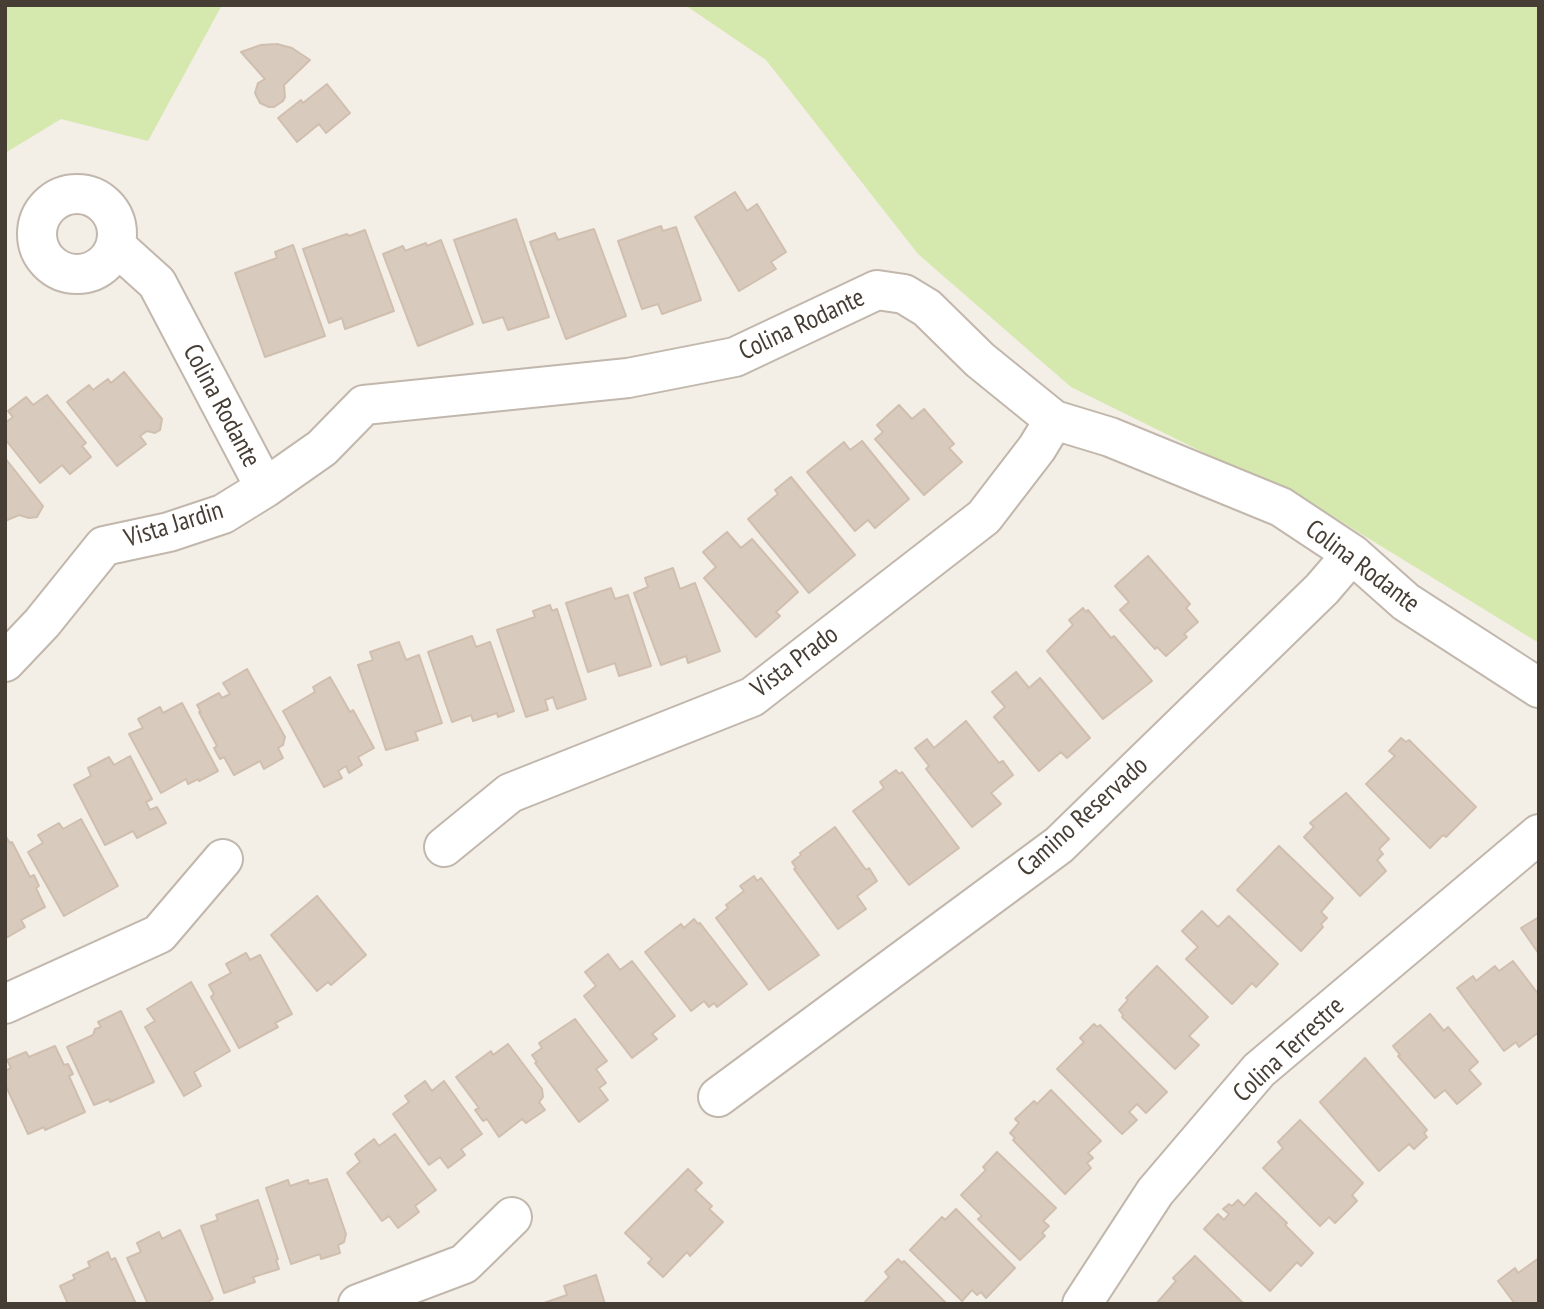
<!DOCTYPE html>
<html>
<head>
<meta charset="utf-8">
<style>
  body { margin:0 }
  #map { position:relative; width:1544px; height:1309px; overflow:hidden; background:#f3eee6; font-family:"PT Sans Narrow",sans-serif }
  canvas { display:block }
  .frame { position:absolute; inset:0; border:7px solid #463e35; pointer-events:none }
</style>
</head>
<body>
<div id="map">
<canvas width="1544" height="1309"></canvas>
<div class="frame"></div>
</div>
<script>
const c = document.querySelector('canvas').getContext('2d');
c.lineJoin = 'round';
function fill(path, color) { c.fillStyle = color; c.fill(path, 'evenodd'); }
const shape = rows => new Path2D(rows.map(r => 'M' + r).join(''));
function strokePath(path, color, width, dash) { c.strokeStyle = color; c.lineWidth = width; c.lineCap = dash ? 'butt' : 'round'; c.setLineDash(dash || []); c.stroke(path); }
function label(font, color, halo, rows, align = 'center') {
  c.font = font + ' "PT Sans Narrow",sans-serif'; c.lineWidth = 5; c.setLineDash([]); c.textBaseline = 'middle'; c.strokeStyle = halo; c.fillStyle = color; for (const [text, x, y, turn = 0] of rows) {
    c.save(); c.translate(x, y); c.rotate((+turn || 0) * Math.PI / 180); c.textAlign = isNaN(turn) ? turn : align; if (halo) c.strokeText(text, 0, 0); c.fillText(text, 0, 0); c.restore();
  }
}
const green = shape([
  [5,5,222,5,148,141,61,119,5,153],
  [685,5,1539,5,1539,643,1332,516,1071,387,918,254,766,60]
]);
const building = shape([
  [277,44,292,48,310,60,284,85,285,97,283,101,274,107,269,107,260,103,255,93,258,83,265,79,241,52,261,45,277,44],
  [327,84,350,113,326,133,319,124,297,142,278,118,301,100,303,103,327,84],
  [735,192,747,211,757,204,786,252,771,262,776,269,739,291,695,217,735,192],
  [516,219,549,317,508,330,503,317,483,323,454,240,516,219],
  [661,226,663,231,676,227,701,300,662,314,658,304,642,309,618,241,661,226],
  [594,229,626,316,566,339,530,242,555,233,558,240,594,229],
  [365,230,394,311,345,329,342,318,329,323,303,249,347,234,349,236,365,230],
  [441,240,473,324,418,346,383,254,403,246,405,251,426,243,427,246,441,240],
  [293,245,325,336,265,357,235,273,277,258,275,252,293,245],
  [124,372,162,419,160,430,155,433,147,431,140,436,146,444,117,466,67,402,89,385,93,390,108,379,111,383,124,372],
  [47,395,86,443,82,446,91,457,70,474,62,465,40,483,5,439,5,423,13,417,8,411,26,397,33,405,47,395],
  [899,405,912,419,924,409,954,444,949,448,962,462,924,495,875,439,883,432,877,425,899,405],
  [862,441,909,499,875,528,868,520,855,531,807,472,844,442,850,450,862,441],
  [5,458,43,506,37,517,29,518,19,515,5,521,5,458],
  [791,477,855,555,809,593,748,519,778,494,775,490,791,477],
  [727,532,741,548,752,539,798,592,776,612,780,616,756,637,704,578,716,567,703,552,727,532],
  [1148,556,1190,604,1186,608,1198,622,1184,634,1187,637,1166,656,1157,647,1155,649,1120,610,1129,602,1115,586,1148,556],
  [673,568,680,589,695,583,720,651,688,663,686,656,661,665,634,593,648,587,645,578,673,568],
  [611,588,615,599,628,595,651,666,619,676,615,663,588,672,566,603,611,588],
  [550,605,552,611,557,609,586,699,557,709,553,697,545,700,548,710,526,717,497,630,535,617,533,611,550,605],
  [1083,608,1086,612,1088,610,1111,638,1114,636,1152,681,1103,719,1047,651,1073,625,1069,620,1083,608],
  [472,636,476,647,490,642,514,711,498,717,497,713,473,721,471,715,452,722,428,652,472,636],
  [399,642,406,660,419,655,442,723,415,732,418,740,386,750,358,665,373,660,370,652,399,642],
  [247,669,285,737,283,745,278,748,283,758,264,769,260,761,234,775,224,757,220,759,214,748,217,746,199,712,201,712,197,705,219,693,222,698,230,694,223,683,247,669],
  [1016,672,1029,688,1040,678,1090,738,1067,758,1061,752,1039,771,994,717,1005,707,992,692,1016,672],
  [330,677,350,712,353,710,374,748,358,757,362,765,349,773,346,766,338,771,342,778,324,787,283,711,315,692,313,687,330,677],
  [182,703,218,771,199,781,198,779,188,784,186,779,161,793,129,734,143,728,138,719,160,707,163,713,182,703],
  [966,721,999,763,1003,761,1013,775,991,793,1001,804,972,827,926,769,929,766,915,748,927,739,934,748,966,721],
  [1401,738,1406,742,1409,740,1476,807,1446,837,1443,835,1430,848,1366,784,1395,756,1389,751,1401,738],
  [130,756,152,799,146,802,150,810,157,807,166,823,137,838,133,831,105,845,74,785,91,776,88,768,109,757,114,765,130,756],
  [896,770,899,774,902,772,959,848,909,885,853,811,884,788,880,782,896,770],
  [1346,793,1389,839,1379,849,1383,854,1377,860,1386,871,1360,896,1304,837,1314,827,1310,823,1346,793],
  [81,819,118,886,64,916,28,852,43,843,38,835,59,823,63,829,81,819],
  [835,827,866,870,869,868,877,881,857,896,866,909,838,929,794,869,796,868,792,862,801,855,800,853,835,827],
  [6,837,10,843,12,842,30,877,34,875,39,886,36,888,45,907,21,920,25,927,6,938,6,837],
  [1279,846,1333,898,1321,912,1327,918,1321,924,1323,927,1301,951,1237,890,1279,846],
  [754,876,757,881,761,878,819,955,769,990,716,918,728,908,726,905,744,891,740,886,754,876],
  [317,896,366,955,331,985,328,982,317,991,271,935,317,896],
  [1202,911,1218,927,1229,916,1278,964,1256,987,1252,983,1232,1004,1186,959,1198,947,1182,931,1202,911],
  [1539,917,1539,954,1521,928,1539,917],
  [694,919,698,924,700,923,747,984,717,1007,714,1003,709,1007,704,1001,691,1011,645,952,681,924,684,928,694,919],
  [246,953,250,960,260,955,292,1014,275,1023,278,1027,239,1048,211,997,214,994,209,985,231,973,226,964,246,953],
  [608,954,620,970,632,961,675,1016,652,1034,657,1039,632,1058,584,996,596,986,585,972,608,954],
  [1513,961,1539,995,1539,1032,1519,1047,1516,1042,1504,1051,1457,988,1473,976,1476,981,1495,966,1499,971,1513,961],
  [1157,966,1208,1017,1189,1036,1199,1045,1175,1069,1122,1017,1123,1015,1119,1010,1128,1000,1126,998,1157,966],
  [191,982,230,1051,194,1072,201,1086,184,1096,145,1027,155,1021,147,1009,191,982],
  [121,1011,154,1082,110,1102,109,1099,94,1105,67,1047,93,1035,95,1029,101,1027,98,1022,121,1011],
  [1430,1014,1444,1031,1448,1027,1478,1062,1469,1070,1481,1084,1457,1104,1445,1090,1435,1098,1398,1056,1400,1055,1393,1046,1430,1014],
  [575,1019,607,1061,596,1069,606,1083,599,1088,608,1100,579,1122,535,1063,537,1062,532,1055,542,1048,539,1043,575,1019],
  [1094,1024,1097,1027,1100,1025,1167,1092,1146,1113,1137,1104,1129,1112,1137,1120,1122,1134,1057,1069,1084,1042,1080,1038,1094,1024],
  [508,1044,542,1089,543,1097,539,1102,545,1110,526,1123,522,1119,499,1137,487,1119,483,1121,475,1110,479,1108,456,1077,491,1051,493,1055,508,1044],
  [55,1046,64,1065,68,1064,73,1074,69,1076,85,1112,45,1130,44,1127,28,1134,5,1084,5,1071,11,1068,7,1060,26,1052,29,1057,55,1046],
  [1365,1058,1427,1130,1424,1133,1427,1137,1414,1149,1409,1144,1379,1171,1320,1102,1365,1058],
  [425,1081,432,1091,444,1081,482,1134,461,1149,465,1155,448,1168,440,1157,429,1165,393,1114,409,1102,405,1096,425,1081],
  [1051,1090,1101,1141,1088,1153,1093,1158,1087,1163,1091,1168,1065,1194,1013,1140,1015,1138,1010,1133,1019,1123,1015,1119,1034,1101,1037,1104,1051,1090],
  [1300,1120,1363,1183,1352,1195,1357,1201,1335,1223,1329,1217,1320,1226,1263,1168,1283,1148,1278,1142,1300,1120],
  [395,1134,436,1190,415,1206,419,1212,398,1228,389,1216,382,1221,347,1173,360,1162,355,1154,374,1139,379,1146,395,1134],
  [997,1152,1056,1208,1043,1221,1049,1226,1042,1233,1045,1236,1020,1260,978,1219,982,1216,961,1195,986,1170,983,1167,997,1152],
  [688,1169,702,1183,695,1190,712,1206,709,1209,723,1222,690,1256,687,1252,663,1277,648,1263,652,1259,625,1233,688,1169],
  [327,1179,346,1234,344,1242,338,1245,340,1253,321,1259,320,1254,291,1264,266,1188,288,1180,290,1186,308,1180,309,1184,327,1179],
  [1256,1193,1287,1223,1285,1225,1313,1253,1301,1266,1297,1262,1270,1291,1204,1229,1218,1214,1224,1220,1229,1214,1223,1209,1229,1204,1232,1206,1238,1200,1244,1206,1256,1193],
  [258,1200,278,1259,276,1260,279,1269,253,1277,255,1282,224,1293,201,1226,218,1220,216,1215,258,1200],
  [956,1209,1015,1268,986,1298,981,1292,977,1295,972,1290,962,1301,910,1250,942,1217,945,1220,956,1209],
  [180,1230,213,1299,204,1304,148,1304,127,1258,141,1252,137,1243,159,1232,162,1239,180,1230],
  [108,1252,111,1260,115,1258,136,1304,68,1304,60,1286,75,1279,73,1275,90,1267,88,1262,108,1252],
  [1195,1256,1244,1304,1156,1304,1176,1281,1173,1278,1195,1256],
  [1539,1258,1539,1304,1515,1304,1498,1281,1515,1268,1518,1273,1539,1258],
  [898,1259,902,1263,904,1261,947,1304,863,1304,889,1277,885,1272,898,1259],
  [596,1275,605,1304,541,1304,567,1295,564,1286,596,1275]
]);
const minor = shape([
  '37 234a40 40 0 1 1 80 0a40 40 0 1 1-80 0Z',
  [116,246,157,283,265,488],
  [5,662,42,623,104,546,169,532,223,514,265,488,322,448,364,405,628,378,735,357,877,290,904,294,927,308,980,360,1054,420,1110,437,1281,507,1352,554,1406,602,1539,688],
  [444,847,510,793,752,697,984,517,1037,448,1054,420],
  [5,1004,159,934,223,859],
  [718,1097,1059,845,1322,589,1352,554],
  [358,1304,464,1264,512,1217],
  [1082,1304,1155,1192,1259,1070,1539,834]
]);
const streetNames = [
  ["Colina Rodante",802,325,-25],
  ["Colina Rodante",221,406,62],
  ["Vista Jardin",174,525,-17],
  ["Colina Rodante",1362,567,37],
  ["Vista Prado",795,662,-37],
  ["Camino Reservado",1083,817,-42],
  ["Colina Terrestre",1289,1050,-43]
];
fill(green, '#d5e8ae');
fill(building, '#d8cbbe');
strokePath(building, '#d0bfaf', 2);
strokePath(minor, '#c2b7ac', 42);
strokePath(minor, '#fff', 38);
label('26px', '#463e35', '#fff', streetNames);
</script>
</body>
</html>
